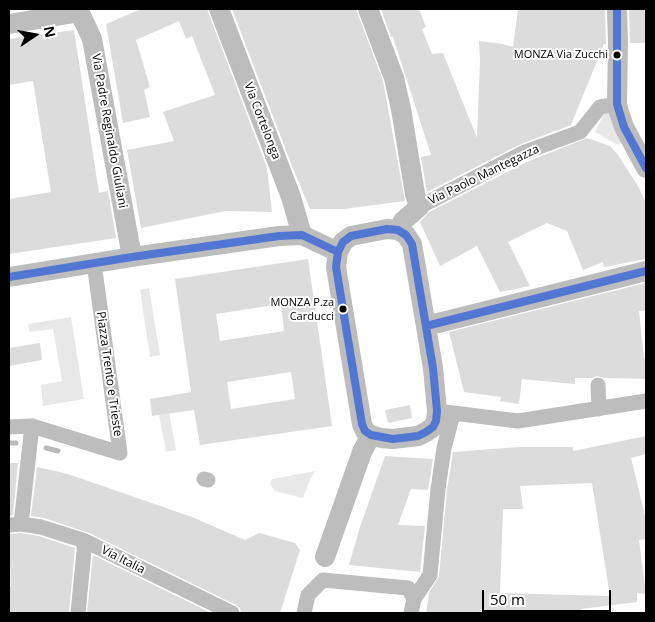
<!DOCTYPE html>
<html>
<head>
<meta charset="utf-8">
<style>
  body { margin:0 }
  #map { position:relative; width:655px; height:622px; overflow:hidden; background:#fff; font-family:"Open Sans",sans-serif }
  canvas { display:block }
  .frame { position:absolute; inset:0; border:10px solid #000; pointer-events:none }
  .north { position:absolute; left:10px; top:10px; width:50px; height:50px; -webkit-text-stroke:4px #fff; paint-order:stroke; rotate:78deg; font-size:14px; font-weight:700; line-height:20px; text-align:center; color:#000 }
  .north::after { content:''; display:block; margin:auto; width:18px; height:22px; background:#000; clip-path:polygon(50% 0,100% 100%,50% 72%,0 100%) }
  .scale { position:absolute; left:482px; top:590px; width:129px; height:22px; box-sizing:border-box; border:2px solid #000; border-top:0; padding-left:6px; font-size:15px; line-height:18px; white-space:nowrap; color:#000; -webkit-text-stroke:4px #fff; paint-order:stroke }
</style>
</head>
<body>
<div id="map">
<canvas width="655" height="622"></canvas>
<div class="frame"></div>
<div class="north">N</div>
<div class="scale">50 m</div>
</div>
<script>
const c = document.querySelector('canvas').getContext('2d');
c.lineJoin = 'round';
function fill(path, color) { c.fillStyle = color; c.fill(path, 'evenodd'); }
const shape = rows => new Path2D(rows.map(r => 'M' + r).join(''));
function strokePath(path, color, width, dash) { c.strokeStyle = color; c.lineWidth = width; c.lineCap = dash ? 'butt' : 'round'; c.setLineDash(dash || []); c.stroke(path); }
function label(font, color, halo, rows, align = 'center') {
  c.font = font + ' "Open Sans",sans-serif'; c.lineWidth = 4; c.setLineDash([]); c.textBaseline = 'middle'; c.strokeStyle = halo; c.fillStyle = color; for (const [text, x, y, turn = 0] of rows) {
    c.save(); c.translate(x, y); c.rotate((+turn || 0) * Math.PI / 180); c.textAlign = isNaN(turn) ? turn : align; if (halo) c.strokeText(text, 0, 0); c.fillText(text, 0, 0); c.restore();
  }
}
const green = shape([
  [607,108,622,141,618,145,595,132],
  [149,288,160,355,150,357,140,290],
  [71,317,84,399,43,406,41,385,62,381,53,329,30,332,28,324],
  [169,413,176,450,166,452,159,415],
  [316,471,311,477,303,498,275,491,270,484,272,479]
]);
const stream = shape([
  [9,443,16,443],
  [46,448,58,451]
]);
const building = shape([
  [141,9,207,9,267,168,272,212,226,211,141,228,127,150,174,141,163,112,215,95,192,36,186,39,179,21,136,40,150,87,144,90,150,117,123,123,106,24],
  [232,9,356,9,383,81,405,201,344,209,310,209,292,166],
  [381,9,419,9,426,27,422,29,432,54,443,53,477,138,480,61,479,41,503,44,513,47,518,9,605,9,606,44,604,44,571,125,521,144,427,192,421,157,431,155,393,37,391,37],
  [629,9,646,9,646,43,630,43],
  [74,30,99,193,108,191,116,238,9,254,9,199,51,192,33,81,9,85,9,39],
  [587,138,610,146,618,155,638,186,646,203,646,259,604,267,603,262,583,270,567,231,547,223,508,242,530,286,500,292,477,246,440,266,420,222,429,212,529,161],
  [308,259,332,426,200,445,194,410,152,416,150,399,191,392,175,279],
  [281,304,284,331,220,341,216,314],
  [291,372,295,399,231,409,227,382],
  [646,283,646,311,639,311,644,358,646,358,646,379,604,378,597,376,592,378,575,378,575,384,522,379,519,404,500,401,501,397,464,392,449,332],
  [40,343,42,360,9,366,9,348],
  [410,405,412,418,388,423,385,410],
  [646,436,646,454,631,458,646,520,646,539,639,540,646,594,637,593,637,602,581,609,581,613,426,613,429,593,439,576,447,490,453,452,519,447,573,447,573,451],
  [592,483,610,596,500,593,503,509,523,509,520,486],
  [385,456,433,459,428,490,411,489,398,525,425,526,420,572,349,565,360,527],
  [9,463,18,463,13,515,9,516],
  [37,467,68,474,192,517,245,540,259,533,295,543,300,550,280,613,241,613,240,608,236,605,89,533,44,518,31,516],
  [21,533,39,536,75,548,69,613,9,613,9,587,11,587,9,534],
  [93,555,211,613,87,613]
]);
const pedestrian = shape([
  [419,207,525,152,580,132,600,107,617,104],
  [598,385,599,409],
  [437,411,518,421,646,401],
  [9,427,32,426,120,453,94,263],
  [204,479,208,480],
  [21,524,32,426],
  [9,525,21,524,41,527,85,541,232,613],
  [414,599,430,575,438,489,444,448,453,414],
  [78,613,85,541],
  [304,613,308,595,323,580,408,588,414,599,411,613]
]);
const minor = shape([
  [78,9,92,39,132,257],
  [219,9,291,197,302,235],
  [368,9,394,78,401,109,415,194,419,207,403,221,398,230],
  [617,9,618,44,617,104,619,112,624,127,646,168],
  [9,24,80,12],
  [387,229,398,230,406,235,412,244,433,368,437,411,436,421,433,427,426,432,418,436,393,439,381,438,371,435,365,431,362,424,336,267,338,252,343,242,351,236,387,229],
  [9,277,132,257,279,236,302,235,338,252],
  [426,326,646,271],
  [325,557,362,452,371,435]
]);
const bus1 = shape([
  [617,9,617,104,624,127,646,168],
  [387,229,398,230,406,235,412,244,433,368,437,411,436,421,433,427,426,432,418,436,393,439,371,435,365,431,362,424,336,267,338,252,343,242,351,236,387,229],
  [9,277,132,257,279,236,302,235,338,252],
  [426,326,646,271]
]);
const markers = [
  [617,55,4.5,"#000"],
  [343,309,4.5,"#000"]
];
const busNames = [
  ["MONZA Via Zucchi",608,55],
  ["MONZA P.za",334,303],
  ["Carducci",334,317]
];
const streetNames = [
  ["Via Cortelonga",262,121,69],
  ["Via Padre Reginaldo Giuliani",109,131,80],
  ["Via Paolo Mantegazza",484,175,-26],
  ["Piazza Trento e Trieste",109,374,82],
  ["Via Italia",123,560,27]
];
fill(green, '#e8e8e8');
strokePath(stream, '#bababa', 5);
fill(building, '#dcdcdc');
strokePath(pedestrian, '#bdbdbd', 15);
strokePath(minor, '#bdbdbd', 20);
strokePath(bus1, '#5177d2', 8);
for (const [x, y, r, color] of markers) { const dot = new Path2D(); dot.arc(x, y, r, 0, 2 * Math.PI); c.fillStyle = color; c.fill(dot); strokePath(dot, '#fff', 2); }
label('11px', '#000', '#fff', busNames, 'right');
label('12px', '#000', '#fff', streetNames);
</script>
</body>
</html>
